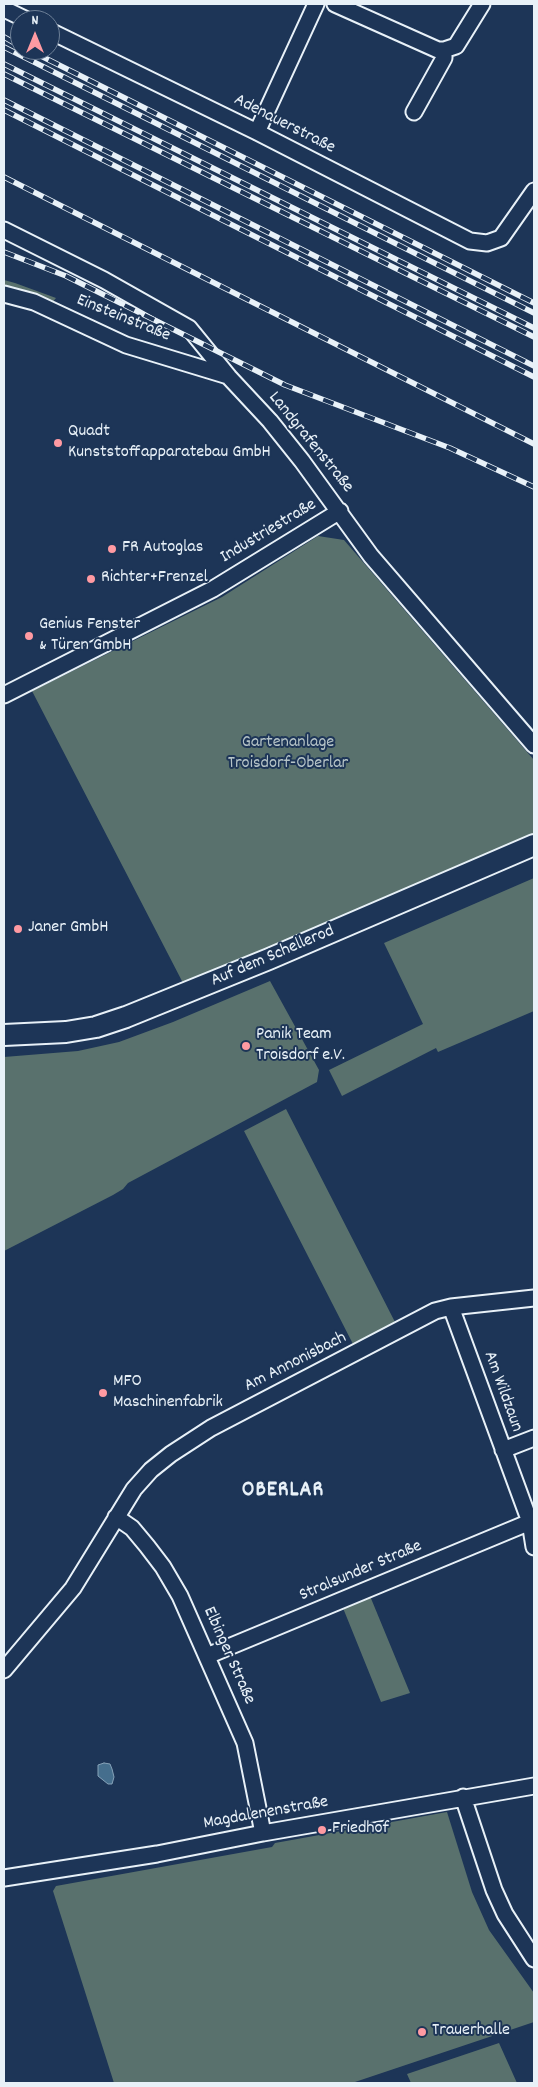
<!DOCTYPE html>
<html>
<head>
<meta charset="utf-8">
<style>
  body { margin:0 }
  #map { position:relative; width:538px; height:2087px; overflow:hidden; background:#1d3557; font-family:Dekko,sans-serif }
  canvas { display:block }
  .frame { position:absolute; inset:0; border:5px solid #e8f1f8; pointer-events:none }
  .north { position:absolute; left:10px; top:10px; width:50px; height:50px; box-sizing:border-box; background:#1d3557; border:1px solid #6e8097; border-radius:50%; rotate:0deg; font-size:14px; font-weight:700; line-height:20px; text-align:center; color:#e8f1f8 }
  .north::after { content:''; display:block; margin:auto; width:18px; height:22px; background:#ff9aa2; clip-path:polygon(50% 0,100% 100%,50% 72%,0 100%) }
</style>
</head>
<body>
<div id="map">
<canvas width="538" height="2087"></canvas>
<div class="frame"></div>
<div class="north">N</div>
</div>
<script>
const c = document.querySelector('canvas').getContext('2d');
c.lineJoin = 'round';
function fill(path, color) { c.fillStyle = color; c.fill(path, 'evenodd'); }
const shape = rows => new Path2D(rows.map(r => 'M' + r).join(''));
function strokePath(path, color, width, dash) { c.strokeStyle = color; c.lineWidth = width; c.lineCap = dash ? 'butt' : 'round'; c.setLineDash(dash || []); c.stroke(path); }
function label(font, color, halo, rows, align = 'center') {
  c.font = font + ' Dekko,sans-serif'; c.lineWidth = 4; c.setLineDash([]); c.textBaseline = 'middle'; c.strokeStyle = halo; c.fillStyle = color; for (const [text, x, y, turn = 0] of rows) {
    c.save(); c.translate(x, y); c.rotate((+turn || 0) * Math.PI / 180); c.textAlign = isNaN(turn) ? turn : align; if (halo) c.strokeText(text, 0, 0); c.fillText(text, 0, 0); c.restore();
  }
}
const green = shape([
  [4,280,15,283,56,298,51,304,4,288],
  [318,536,344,540,534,760,534,834,325,925,183,983,32,691,222,597],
  [534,878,534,1011,438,1052,436,1048,342,1096,329,1070,423,1024,384,943],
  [270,981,319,1070,317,1082,128,1183,123,1189,113,1195,4,1251,4,1057,78,1051,119,1042,173,1022],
  [286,1109,396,1324,354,1346,244,1131],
  [370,1596,410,1693,381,1702,343,1608],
  [447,1812,472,1892,489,1930,534,1993,534,2022,352,2083,114,2083,53,1891,56,1886,272,1847,275,1843],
  [499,2043,517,2083,411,2083,407,2074]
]);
const water = shape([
  [104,1763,110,1764,112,1769,114,1777,112,1784,108,1784,98,1776,98,1765,104,1763]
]);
const street = shape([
  [335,4,438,50,444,50,456,46,482,4],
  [4,9,27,20],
  [50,31,257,132,470,241,487,243,501,238,534,191],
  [414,112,444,58,444,50],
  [257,132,316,4],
  [4,230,104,280,189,328,229,377,270,421,302,461,371,556,534,745],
  [4,294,34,302,126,345,228,376],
  [4,695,213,589,340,511],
  [451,1307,530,1522,534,1547],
  [503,1450,534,1438],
  [116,1517,132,1528,147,1546,163,1567,180,1596,245,1743,263,1833],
  [207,1656,530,1522],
  [4,1670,73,1588,134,1489,151,1470,171,1454,211,1428,435,1311,451,1307,534,1298],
  [463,1797,494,1890,505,1914,534,1959],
  [4,1878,157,1854,263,1833,534,1786]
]);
const secondary = shape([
  [4,1035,66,1032,96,1027,126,1017,269,959,534,845]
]);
const rail = shape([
  [4,37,20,46],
  [4,47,534,313],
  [29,50,534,303],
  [4,64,534,328],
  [4,74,534,337],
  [4,100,534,366],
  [4,110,534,377],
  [4,177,534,444],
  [4,252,66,276,285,385,450,448,534,487]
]);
const markers = [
  [58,443,5,"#ff9aa2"],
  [112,549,5,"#ff9aa2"],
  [91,579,5,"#ff9aa2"],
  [29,636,5,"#ff9aa2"],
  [18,929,5,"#ff9aa2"],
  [246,1046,5,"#ff9aa2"],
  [103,1393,5,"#ff9aa2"],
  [322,1830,5,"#ff9aa2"],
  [422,2032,5,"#ff9aa2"]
];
const streetNames = [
  ["Adenauerstraße",284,125,27],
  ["Einsteinstraße",123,319,22],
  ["Landgrafenstraße",310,443,51],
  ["Industriestraße",269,532,-31],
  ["Auf dem Schellerod",273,957,-23],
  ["Am Annonisbach",296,1363,-27],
  ["Am Wildzaun",502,1392,70],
  ["Stralsunder Straße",361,1572,-23],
  ["Elbinger Straße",228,1656,66],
  ["Magdalenenstraße",266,1814,-10]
];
const poiNames = [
  ["Quadt",68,433],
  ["Kunststoffapparatebau GmbH",68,454],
  ["FR Autoglas",122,549],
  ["Richter+Frenzel",101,579],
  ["Genius Fenster",39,626],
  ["& Türen GmbH",39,647],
  ["Janer GmbH",28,929],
  ["Panik Team",256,1036],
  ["Troisdorf e.V.",256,1057],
  ["MFO",113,1383],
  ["Maschinenfabrik",113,1404],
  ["Friedhof",332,1830],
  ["Trauerhalle",432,2032]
];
const parkNames = [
  ["Gartenanlage",288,744],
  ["Troisdorf-Oberlar",288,765]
];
const districtNames = [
  ["OBERLAR",283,1492]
];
fill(green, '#59716d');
fill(water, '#456e8d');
strokePath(water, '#86a2b8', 1);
strokePath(street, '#e8f1f8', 19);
strokePath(secondary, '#e8f1f8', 24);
strokePath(street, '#1d3557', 15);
strokePath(secondary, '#1d3557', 20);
strokePath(rail, '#e8f1f8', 5.5);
strokePath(rail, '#1d3557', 4, [11]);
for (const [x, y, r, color] of markers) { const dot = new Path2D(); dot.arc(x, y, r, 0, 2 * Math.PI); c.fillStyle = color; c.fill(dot); strokePath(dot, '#1d3557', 2); }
label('18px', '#e8f1f8', '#1d3557', streetNames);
label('18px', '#e8f1f8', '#1d3557', poiNames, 'left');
label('18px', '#b6c4c7', '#1d3557', parkNames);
c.letterSpacing = '1px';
label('bold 22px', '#e8f1f8', '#1d3557', districtNames);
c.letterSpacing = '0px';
</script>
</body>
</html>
